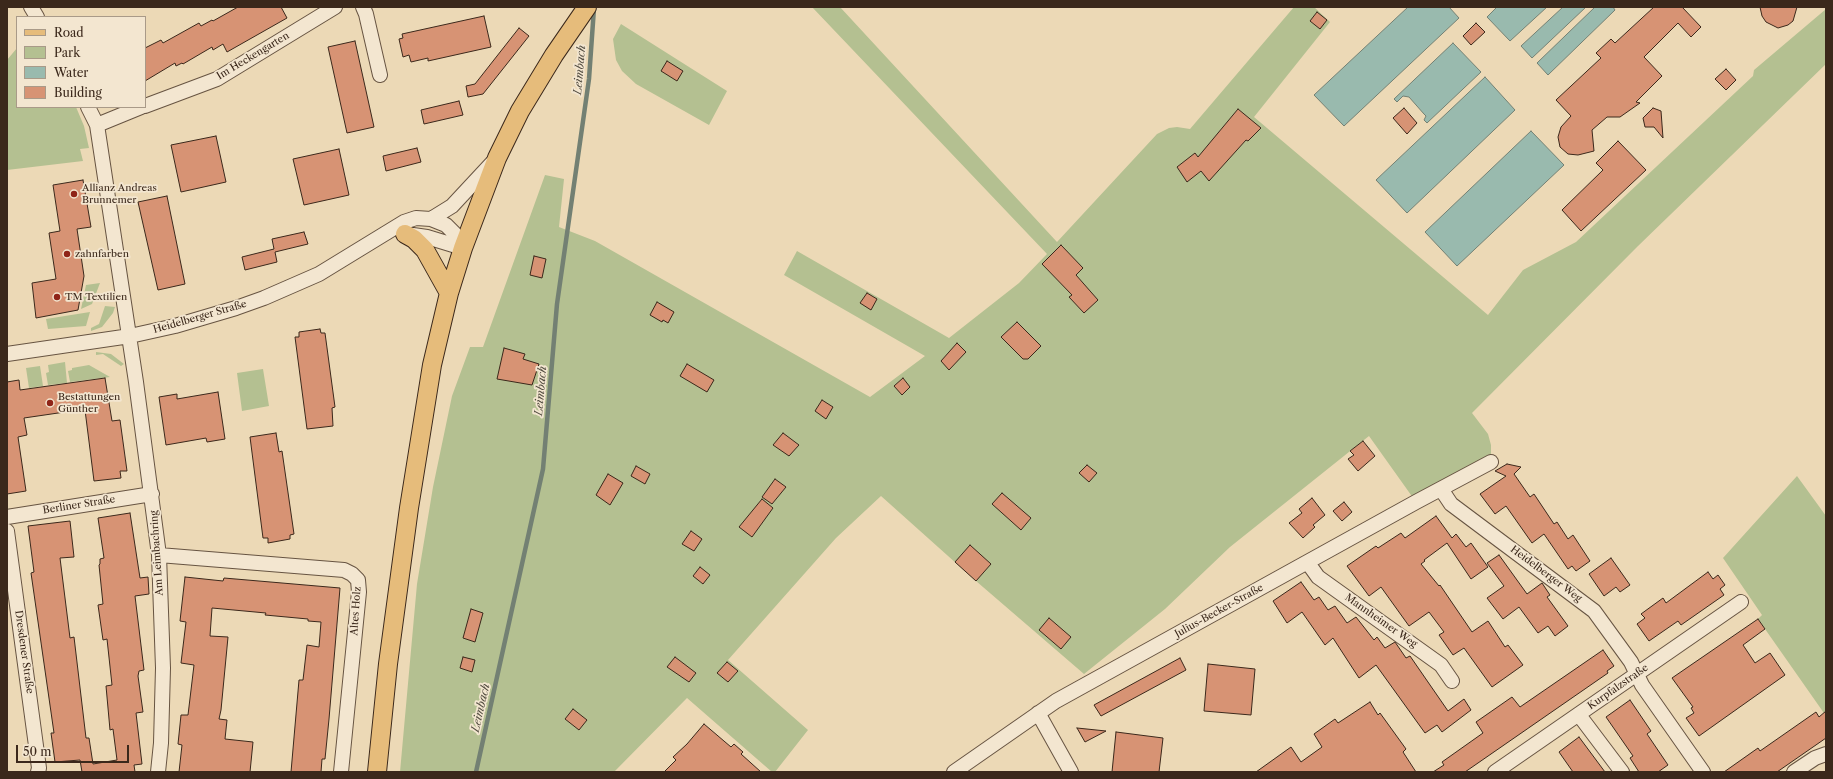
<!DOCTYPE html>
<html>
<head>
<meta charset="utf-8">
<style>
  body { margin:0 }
  #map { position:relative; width:1833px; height:779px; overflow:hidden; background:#ecd9b6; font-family:"Libre Caslon Text",serif }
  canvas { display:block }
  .frame { position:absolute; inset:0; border:8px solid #3b281b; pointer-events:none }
  .legend { position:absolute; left:16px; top:16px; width:130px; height:92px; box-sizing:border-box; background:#f3e6d0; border:1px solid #a99a88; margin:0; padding:5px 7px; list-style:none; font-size:12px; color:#3b281b }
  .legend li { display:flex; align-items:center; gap:8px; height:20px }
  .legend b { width:20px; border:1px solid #a99a88 }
  .scale { position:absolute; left:16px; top:745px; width:113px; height:18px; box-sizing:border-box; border:2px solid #3b281b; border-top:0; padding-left:5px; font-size:12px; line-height:14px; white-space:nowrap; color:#3b281b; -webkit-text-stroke:3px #f3e6d0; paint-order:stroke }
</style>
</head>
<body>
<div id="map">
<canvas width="1833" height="779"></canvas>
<div class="frame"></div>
<ul class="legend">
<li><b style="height:5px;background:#e6bc7b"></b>Road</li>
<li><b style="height:11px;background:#b4c091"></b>Park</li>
<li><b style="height:11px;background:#99baae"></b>Water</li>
<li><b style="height:11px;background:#d79374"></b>Building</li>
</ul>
<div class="scale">50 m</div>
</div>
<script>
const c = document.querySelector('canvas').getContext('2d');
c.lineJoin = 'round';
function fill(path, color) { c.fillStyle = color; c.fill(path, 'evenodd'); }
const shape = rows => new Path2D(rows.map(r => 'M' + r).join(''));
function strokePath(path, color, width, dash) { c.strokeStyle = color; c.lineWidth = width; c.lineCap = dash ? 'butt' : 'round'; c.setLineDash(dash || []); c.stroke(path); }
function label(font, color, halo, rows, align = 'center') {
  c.font = font + ' "Libre Caslon Text",serif'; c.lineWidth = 3.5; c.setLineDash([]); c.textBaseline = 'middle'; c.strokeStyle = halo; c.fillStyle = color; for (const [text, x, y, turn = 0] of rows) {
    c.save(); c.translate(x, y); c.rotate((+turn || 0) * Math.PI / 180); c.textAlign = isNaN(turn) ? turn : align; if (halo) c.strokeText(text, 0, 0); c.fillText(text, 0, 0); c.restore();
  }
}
const green = shape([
  [812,7,840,7,1057,242,1157,134,1169,128,1177,127,1190,129,1294,7,1314,7,1330,22,1254,117,1488,315,1523,270,1576,242,1753,76,1754,70,1826,9,1826,64,1638,246,1472,413,1488,434,1491,445,1491,462,1416,502,1369,436,1230,547,1165,609,1084,674,976,581,881,496,836,538,728,660,808,730,775,772,772,772,687,698,614,772,400,772,417,584,433,487,452,396,470,347,483,347,545,175,564,179,559,227,595,241,870,397,925,356,784,275,797,251,949,338,1019,283,1047,254],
  [621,24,727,91,709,125,636,84,622,71,616,60,613,39],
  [17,48,17,107,76,107,84,126,89,148,80,149,83,161,7,170,7,60],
  [100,283,92,304,81,309,86,285],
  [105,306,115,307,113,313,102,327,91,331,91,328,99,324],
  [90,312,86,326,48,329,46,319],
  [96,352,111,354,124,364,121,366,103,354,96,355],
  [65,362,67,383,48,385,46,373,49,372,48,365],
  [89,365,110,377,70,382,68,371,72,370,72,368],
  [40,366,43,386,29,388,26,368],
  [263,369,269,406,242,411,237,373],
  [1797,476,1826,516,1826,716,1758,619,1762,615,1723,558]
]);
const water = shape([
  [1408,7,1449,7,1459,18,1344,126,1314,95,1408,7],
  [1497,7,1547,7,1510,41,1487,17,1497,7],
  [1563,7,1586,7,1532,58,1521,46,1563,7],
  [1595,7,1613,7,1615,10,1548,75,1537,63,1595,7],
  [1453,43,1481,72,1427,123,1424,120,1426,116,1424,114,1409,97,1403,96,1397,102,1394,99,1453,43],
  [1485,77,1515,110,1407,213,1376,180,1485,77],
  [1531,131,1564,165,1457,266,1425,232,1531,131]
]);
const stream = shape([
  [476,772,543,469,557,304,589,79,594,8]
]);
const building = shape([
  [238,7,281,7,287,18,227,52,223,44,213,50,212,47,183,64,182,63,176,66,175,63,145,81,145,48,161,40,163,43,199,23,201,26,212,20,213,21,238,7],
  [1654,7,1682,7,1701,27,1691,37,1678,23,1644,57,1662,76,1636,102,1640,103,1620,117,1607,117,1592,130,1594,151,1578,155,1568,154,1560,147,1558,137,1561,127,1571,116,1556,100,1601,58,1596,53,1611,39,1615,43,1654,7],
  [1760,7,1797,7,1793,21,1788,25,1778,28,1766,22,1762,16,1760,7],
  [1317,12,1327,20,1320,29,1310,21,1317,12],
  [484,16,491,47,428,61,428,58,411,62,409,55,403,57,399,39,403,38,402,34,484,16],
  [1476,23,1485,32,1471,45,1463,36,1476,23],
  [519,28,529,36,483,94,468,97,466,86,475,84,519,28],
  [355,41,374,127,347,133,328,47,355,41],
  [667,61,683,71,677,81,661,71,667,61],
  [1726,69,1736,80,1726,90,1715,79,1726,69],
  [459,101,463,115,424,124,421,110,459,101],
  [1404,108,1417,123,1407,134,1393,118,1404,108],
  [1653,108,1661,111,1663,138,1654,127,1645,127,1643,118,1653,108],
  [1238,109,1261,128,1248,141,1246,140,1209,181,1201,171,1187,182,1177,167,1195,153,1198,157,1238,109],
  [216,136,226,182,181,192,171,145,216,136],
  [1618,141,1646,170,1581,231,1562,210,1603,170,1596,163,1618,141],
  [417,148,421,162,386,171,383,156,417,148],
  [339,149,349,195,304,205,293,159,339,149],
  [83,180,91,227,77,229,84,276,78,310,36,318,32,283,56,279,49,233,60,231,53,185,83,180],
  [167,196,185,284,158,290,138,202,167,196],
  [304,232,308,244,275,252,277,262,245,270,242,257,274,249,272,239,304,232],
  [1061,245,1083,268,1076,275,1098,300,1084,313,1069,297,1072,295,1042,264,1061,245],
  [534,256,546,259,542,278,530,275,534,256],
  [867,293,877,299,871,310,860,303,867,293],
  [657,302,674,312,668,323,663,320,662,322,650,315,657,302],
  [1017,322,1041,346,1028,359,1023,359,1001,337,1017,322],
  [320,329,321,333,325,333,335,407,332,408,333,426,307,429,295,337,299,337,299,332,320,329],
  [957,343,966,352,949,370,941,361,957,343],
  [504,348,525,354,523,359,539,364,532,385,497,379,504,348],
  [687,364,714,380,707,392,680,376,687,364],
  [105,378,112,421,120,420,127,471,120,471,121,478,94,481,85,410,65,412,24,418,27,435,18,437,26,491,7,494,7,382,19,380,20,390,105,378],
  [903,378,910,387,902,395,894,386,903,378],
  [218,392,225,439,207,442,206,438,166,445,159,397,177,394,177,399,218,392],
  [822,400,833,407,826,419,815,411,822,400],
  [276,433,279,452,282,451,294,534,290,535,290,539,268,543,268,538,263,538,250,437,276,433],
  [783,433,799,445,789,456,773,445,783,433],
  [1363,441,1375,456,1358,471,1348,459,1354,455,1350,451,1363,441],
  [1507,464,1521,467,1514,474,1530,497,1534,494,1554,524,1557,522,1568,539,1573,535,1590,561,1576,571,1572,566,1568,569,1544,534,1532,543,1506,506,1495,514,1480,494,1506,476,1495,471,1507,464],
  [1087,465,1097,473,1089,482,1079,473,1087,465],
  [636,466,650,474,645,484,631,476,636,466],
  [608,474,623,483,610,505,596,495,608,474],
  [775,479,786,487,772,504,762,497,775,479],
  [1002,493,1031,518,1021,530,992,504,1002,493],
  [1312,498,1325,515,1313,525,1315,527,1303,538,1289,523,1302,513,1299,509,1312,498],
  [762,499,773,508,752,537,739,527,762,499],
  [1344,502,1352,512,1342,521,1333,511,1344,502],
  [130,513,140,578,148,577,149,594,135,596,144,670,139,671,138,676,143,712,136,713,142,764,134,765,135,772,82,772,80,760,55,762,51,733,54,733,31,573,34,572,28,526,70,521,74,557,60,558,70,638,74,637,86,738,89,738,93,764,117,760,113,729,110,730,106,686,112,685,107,639,103,640,98,605,103,604,99,565,100,564,100,559,104,558,98,518,130,513],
  [1436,516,1452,538,1456,534,1466,547,1471,543,1488,567,1471,579,1447,543,1424,560,1425,561,1421,564,1439,586,1440,585,1472,632,1488,621,1505,647,1508,645,1523,665,1492,687,1464,648,1453,655,1439,635,1444,632,1429,612,1409,626,1381,587,1369,596,1347,566,1376,546,1378,548,1401,533,1405,538,1436,516],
  [691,531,702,539,694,551,682,544,691,531],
  [970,545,991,564,976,581,955,562,970,545],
  [1499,555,1527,594,1542,583,1550,595,1547,597,1568,626,1555,636,1548,626,1538,633,1519,607,1503,619,1487,598,1504,586,1487,563,1499,555],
  [1611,558,1630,585,1620,592,1616,587,1604,596,1589,574,1611,558],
  [700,567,710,575,703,584,693,576,700,567],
  [1708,572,1713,579,1718,575,1725,585,1720,589,1724,595,1681,625,1678,621,1649,641,1637,624,1645,618,1641,614,1663,598,1666,603,1708,572],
  [185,577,223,581,224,578,340,588,329,719,325,759,322,759,321,772,291,772,299,680,303,680,307,645,319,647,321,622,308,621,308,619,265,615,266,613,212,608,210,636,228,637,221,710,219,719,227,720,225,739,253,742,250,772,179,772,182,745,178,744,181,715,188,715,194,665,181,663,186,622,180,621,185,577],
  [1301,582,1314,600,1319,597,1328,610,1335,606,1347,623,1356,617,1374,640,1377,637,1385,648,1395,642,1406,658,1410,656,1448,711,1464,699,1471,710,1442,732,1437,725,1425,733,1376,665,1359,678,1333,638,1325,645,1302,612,1287,623,1273,601,1301,582],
  [471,609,483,613,475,642,463,638,471,609],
  [1049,618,1071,637,1061,649,1039,630,1049,618],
  [1758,619,1765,629,1743,645,1755,663,1770,653,1785,675,1699,736,1686,718,1694,713,1691,708,1693,707,1672,678,1758,619],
  [1603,650,1614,666,1607,671,1608,673,1465,772,1433,772,1444,765,1442,762,1483,733,1476,722,1512,697,1520,707,1603,650],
  [463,657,475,660,472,672,460,668,463,657],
  [675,657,696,673,689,682,667,667,675,657],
  [1180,658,1186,670,1101,716,1094,705,1180,658],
  [727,662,738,671,728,682,717,673,727,662],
  [1208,664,1255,669,1251,715,1204,711,1208,664],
  [1630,700,1651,731,1647,734,1668,765,1658,772,1639,772,1630,758,1633,756,1606,717,1630,700],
  [1370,702,1378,715,1380,713,1406,749,1403,752,1416,772,1256,772,1291,747,1301,762,1322,747,1314,734,1335,719,1338,723,1370,702],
  [573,709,587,720,579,730,565,719,573,709],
  [1826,711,1826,738,1777,772,1724,772,1758,748,1760,751,1816,712,1819,717,1826,711],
  [704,724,731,747,734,744,743,752,741,754,761,772,664,772,676,760,673,757,687,744,704,724],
  [1077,728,1106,731,1085,742,1077,728],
  [1116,732,1163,738,1159,772,1112,772,1116,732],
  [1579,737,1605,772,1573,772,1559,752,1579,737]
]);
const minor = shape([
  [31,7,37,17],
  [363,7,366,14,380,75],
  [145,106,217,79,335,7],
  [88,107,97,125,136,382,159,555,163,668,161,743,158,772],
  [97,125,141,107],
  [431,219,452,206,492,163],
  [406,234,427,237,463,248],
  [7,354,130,336,175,326,236,308,264,298,319,274,404,222,416,218,431,219,446,225,455,234,463,248],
  [1441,489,1451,504,1594,611,1631,662,1642,685,1703,772],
  [7,517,152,494],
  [7,531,39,768,38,772],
  [159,555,344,570,352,574,358,580,359,592,341,772],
  [1308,563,1318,577,1441,665,1452,681],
  [1038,713,1071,772],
  [1579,715,1622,772],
  [954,772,1056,701,1416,502,1491,462],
  [1495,772,1741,602],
  [1794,772,1815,758,1826,754]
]);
const major = shape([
  [405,234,414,239,425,250,449,293],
  [377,772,388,664,409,508,432,365,449,293,463,248,497,158,520,111,554,55,587,7]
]);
const markers = [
  [74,194,4,"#8f2418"],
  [67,254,4,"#8f2418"],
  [57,297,4,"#8f2418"],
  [50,403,4,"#8f2418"]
];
const streetNames = [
  ["Im Heckengarten",253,56,-31],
  ["Heidelberger Straße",200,317,-16],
  ["Berliner Straße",79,505,-9],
  ["Am Leimbachring",157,553,-94],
  ["Heidelberger Weg",1546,574,37],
  ["Altes Holz",356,611,-86],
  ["Julius-Becker-Straße",1219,611,-29],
  ["Mannheimer Weg",1381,621,35],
  ["Dresdener Straße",24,652,82],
  ["Kurpfalzstraße",1618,687,-35]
];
const poiNames = [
  ["Allianz Andreas",82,188],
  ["Brunnemer",82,200],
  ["zahnfarben",75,254],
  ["TM Textilien",65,297],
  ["Bestattungen",58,397],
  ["Günther",58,409]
];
const waterNames = [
  ["Leimbach",580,70,-85],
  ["Leimbach",541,391,-85],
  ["Leimbach",481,708,-77]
];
fill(green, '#b4c091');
fill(water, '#99baae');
strokePath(water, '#738073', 1);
strokePath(stream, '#738073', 4.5);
fill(building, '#d79374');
strokePath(building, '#3b281b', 1);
strokePath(minor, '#675442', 16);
strokePath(major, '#3b281b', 20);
strokePath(minor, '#f3e6d0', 14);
strokePath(major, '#e6bc7b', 18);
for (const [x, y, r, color] of markers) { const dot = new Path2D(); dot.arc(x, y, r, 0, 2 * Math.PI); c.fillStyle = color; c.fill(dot); strokePath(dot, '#f3e6d0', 1.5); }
label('10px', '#3b281b', '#f3e6d0', streetNames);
label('10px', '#3b281b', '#f3e6d0', poiNames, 'left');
label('italic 11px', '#524c40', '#f3e6d0', waterNames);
</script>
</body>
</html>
